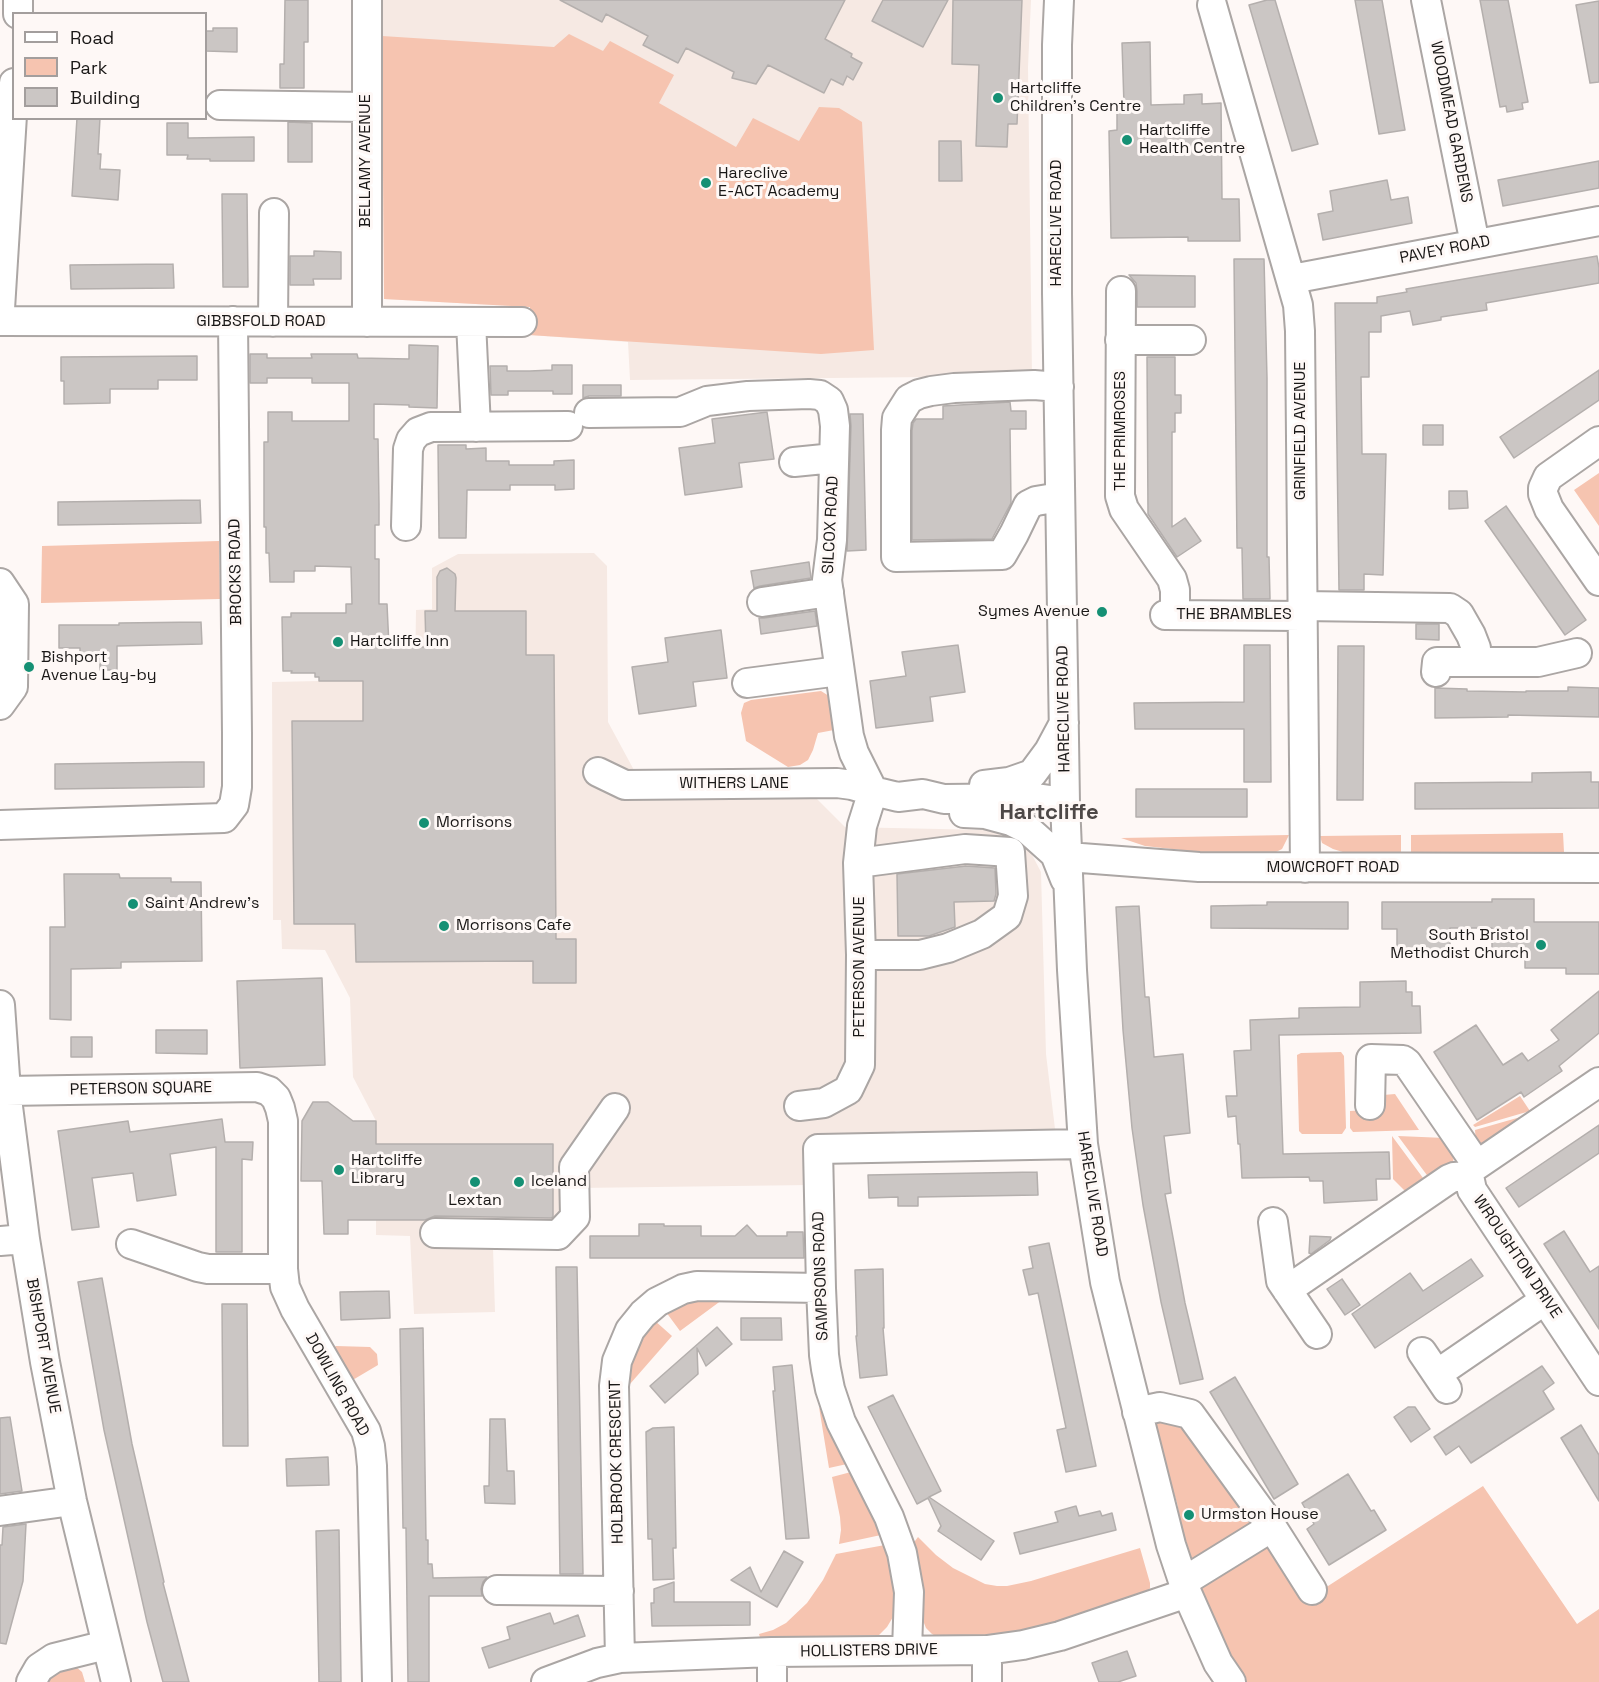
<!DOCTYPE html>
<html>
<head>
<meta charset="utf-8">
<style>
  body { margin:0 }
  #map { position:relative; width:1599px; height:1682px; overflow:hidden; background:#fef8f6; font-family:"Space Grotesk",sans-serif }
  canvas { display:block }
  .legend { position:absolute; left:12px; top:12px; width:195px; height:108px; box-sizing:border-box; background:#fef8f6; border:2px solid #a39e9d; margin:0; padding:8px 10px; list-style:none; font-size:18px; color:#1a1817 }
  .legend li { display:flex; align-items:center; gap:12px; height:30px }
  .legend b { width:30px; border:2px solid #a39e9d }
</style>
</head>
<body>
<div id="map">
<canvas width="1599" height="1682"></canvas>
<ul class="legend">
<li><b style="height:8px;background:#fff"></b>Road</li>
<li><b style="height:16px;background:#f6c4b0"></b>Park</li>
<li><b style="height:16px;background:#cbc6c4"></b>Building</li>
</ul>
</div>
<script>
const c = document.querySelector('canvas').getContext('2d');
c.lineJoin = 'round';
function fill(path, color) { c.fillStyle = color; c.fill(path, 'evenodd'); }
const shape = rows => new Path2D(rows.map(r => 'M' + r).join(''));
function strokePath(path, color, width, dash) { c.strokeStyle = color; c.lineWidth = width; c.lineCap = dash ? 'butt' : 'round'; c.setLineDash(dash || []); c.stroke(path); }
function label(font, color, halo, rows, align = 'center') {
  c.font = font + ' "Space Grotesk",sans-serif'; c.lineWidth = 6; c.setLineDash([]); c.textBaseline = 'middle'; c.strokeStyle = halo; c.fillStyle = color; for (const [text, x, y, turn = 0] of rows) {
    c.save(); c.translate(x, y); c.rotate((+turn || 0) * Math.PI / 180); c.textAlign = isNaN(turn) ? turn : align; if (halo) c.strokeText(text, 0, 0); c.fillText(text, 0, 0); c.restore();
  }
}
const built = shape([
  [382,0,1031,0,1028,67,1032,376,630,380,628,342,529,335,530,307,384,299],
  [594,553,607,566,608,722,635,772,637,799,817,799,845,827,987,830,1007,836,1030,851,1041,872,1046,1054,1055,1129,1039,1137,998,1139,986,1131,896,1131,883,1139,809,1141,810,1185,579,1188,579,1231,573,1242,564,1246,493,1248,495,1312,414,1314,410,1236,376,1235,376,1121,353,1077,350,998,325,950,282,949,281,920,273,920,272,682,415,679,416,610,432,609,432,568,458,554]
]);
const green = shape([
  [569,34,603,51,610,41,674,75,659,103,736,147,753,118,799,141,819,107,839,108,862,122,874,350,821,354,529,335,530,307,384,299,382,36,554,47],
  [1599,473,1599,526,1574,490],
  [219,541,220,599,41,603,42,546],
  [821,691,829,696,834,730,818,733,813,750,808,760,800,765,788,767,746,741,741,713,744,703,751,700],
  [1563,833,1564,852,1411,853,1411,835],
  [1289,835,1282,849,1276,852,1266,855,1235,855,1190,851,1145,846,1121,838],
  [1401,835,1401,853,1346,853,1333,849,1322,843,1320,836],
  [1341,1052,1344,1056,1346,1128,1342,1134,1302,1134,1299,1131,1297,1055,1301,1053],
  [1395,1094,1419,1130,1353,1132,1350,1128,1350,1111,1383,1109,1383,1095],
  [1520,1096,1530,1111,1475,1127,1473,1125],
  [1531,1114,1483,1144,1476,1144,1475,1130],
  [1392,1136,1426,1182,1411,1197,1393,1179],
  [1398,1136,1445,1138,1454,1156,1453,1162,1449,1168,1432,1182],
  [692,1300,722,1300,680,1331,666,1312],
  [654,1320,672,1336,623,1392,633,1349],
  [336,1346,370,1347,377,1354,378,1365,351,1381,333,1348],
  [819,1407,847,1464,829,1468],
  [1174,1416,1249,1517,1250,1528,1200,1564,1190,1559,1186,1550,1177,1503,1153,1428,1157,1422],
  [851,1472,881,1535,839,1544,841,1530,840,1517,832,1477],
  [1483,1486,1577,1624,1599,1609,1599,1682,1246,1682,1236,1667,1199,1593,1199,1583,1265,1541,1311,1597],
  [918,1537,936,1555,953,1568,985,1584,997,1586,1007,1586,1031,1581,1140,1548,1150,1583,1150,1588,1148,1592,1057,1623,1036,1629,978,1638,937,1637,932,1634,926,1628,922,1618,923,1597,912,1545],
  [885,1545,895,1590,895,1604,893,1617,887,1627,878,1636,864,1640,761,1641,759,1634,773,1630,786,1623,807,1603,823,1580,836,1554],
  [74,1665,82,1672,85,1682,46,1682,58,1669]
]);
const building = shape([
  [285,0,308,0,308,42,304,42,304,88,280,88,280,64,284,64,285,0],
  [560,0,845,0,825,39,852,54,851,57,862,63,853,80,847,76,843,85,831,79,824,93,768,65,756,84,732,78,734,72,686,48,678,63,643,45,648,36,606,14,602,22,560,0],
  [883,0,948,0,923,47,872,21,883,0],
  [953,0,1022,0,1017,124,1008,124,1007,147,976,146,979,65,952,64,953,0],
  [1267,0,1275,0,1318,144,1292,151,1249,5,1267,0],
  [1355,0,1382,0,1405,130,1379,134,1355,0],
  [1480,0,1508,0,1528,102,1522,103,1523,109,1507,112,1506,106,1500,107,1480,0],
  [1599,1,1599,82,1590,83,1576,5,1599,1],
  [213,28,237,28,237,52,206,51,206,31,213,31,213,28],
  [1150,42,1151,105,1184,104,1184,95,1202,94,1202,104,1221,103,1222,199,1239,199,1240,241,1188,241,1188,237,1111,238,1109,131,1117,130,1117,105,1124,105,1122,43,1150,42],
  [77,118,100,118,98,154,101,154,100,169,120,170,118,200,72,196,77,118],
  [288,122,312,123,312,162,288,162,288,122],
  [167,123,188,123,188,138,254,137,254,161,210,161,210,159,187,159,188,155,167,155,167,123],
  [939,141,961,141,962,181,939,181,939,141],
  [1599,161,1599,188,1503,206,1498,180,1599,161],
  [1387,180,1391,200,1408,197,1412,223,1323,240,1318,214,1333,211,1330,191,1387,180],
  [222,194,247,194,248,287,223,287,222,194],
  [314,251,341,252,341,279,313,279,314,285,290,285,290,256,314,256,314,251],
  [1597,256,1599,268,1599,283,1486,303,1487,310,1441,317,1441,320,1413,325,1410,311,1381,316,1381,332,1369,332,1369,377,1361,377,1362,454,1386,454,1383,575,1364,574,1364,590,1339,590,1335,303,1377,303,1377,297,1407,292,1406,289,1597,256],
  [1234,259,1264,259,1267,378,1267,557,1269,557,1270,599,1243,599,1242,548,1237,548,1234,259],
  [173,264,174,288,71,289,70,265,173,264],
  [1129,275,1195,276,1195,307,1137,307,1137,291,1136,283,1129,275],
  [409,345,438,346,437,408,409,407,409,405,374,404,374,439,378,439,379,504,379,525,375,525,375,559,379,559,379,604,387,604,389,647,426,647,425,611,437,611,437,577,440,571,447,568,455,574,456,578,455,611,526,611,526,655,554,655,556,939,576,939,576,983,533,983,533,961,356,962,355,924,294,924,292,721,363,721,363,681,319,681,319,677,315,677,315,673,291,673,292,671,283,671,282,617,291,617,291,613,346,613,346,604,352,604,351,567,315,566,315,571,294,571,294,582,270,582,269,553,266,553,266,527,264,527,264,442,268,442,268,412,292,412,292,421,349,421,349,383,312,383,312,378,267,378,267,383,250,383,250,354,267,354,267,358,312,358,311,354,357,354,358,358,409,359,409,345],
  [197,356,197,380,158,380,158,389,110,389,110,403,64,404,64,381,61,381,61,357,197,356],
  [1147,357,1175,357,1175,395,1181,395,1181,413,1175,413,1175,432,1172,432,1172,527,1185,518,1201,541,1177,557,1148,514,1147,357],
  [552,365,572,365,572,394,553,394,553,391,508,391,508,395,491,395,490,366,507,366,507,371,530,371,552,370,552,365],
  [1599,370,1599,400,1514,458,1500,437,1599,370],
  [583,385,621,385,621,396,589,396,583,398,583,385],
  [1010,402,1011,411,1026,411,1026,429,1010,429,1011,503,992,539,912,540,912,431,913,423,916,419,943,419,943,406,1010,402],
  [767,412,774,459,739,463,742,487,685,495,679,448,715,443,712,419,767,412],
  [850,414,863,414,866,550,847,551,851,426,850,414],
  [1423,425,1443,425,1443,445,1423,445,1423,425],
  [438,445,466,445,466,449,486,448,486,461,509,461,509,465,554,465,554,461,574,460,574,489,555,490,555,485,510,485,510,490,467,490,466,538,439,538,438,445],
  [1449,491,1467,491,1468,508,1449,509,1449,491],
  [200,500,201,523,58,525,58,502,200,500],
  [1506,506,1586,620,1565,635,1485,521,1506,506],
  [809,562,811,578,760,586,754,588,751,571,809,562],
  [815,611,817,626,761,634,759,618,764,618,815,611],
  [201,622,202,644,117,646,117,670,100,670,100,658,80,658,80,648,59,648,59,625,119,625,119,623,201,622],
  [1416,624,1439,624,1439,640,1416,639,1416,624],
  [721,630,727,678,693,682,696,706,639,714,632,667,668,662,665,638,721,630],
  [958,645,965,692,930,697,933,721,876,728,870,681,906,676,902,652,958,645],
  [1244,645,1270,645,1271,782,1244,782,1244,729,1135,729,1134,703,1244,702,1244,645],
  [1338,646,1364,646,1363,800,1337,800,1338,646],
  [1568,687,1599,688,1599,717,1508,715,1508,717,1435,718,1435,688,1467,689,1467,691,1526,692,1526,691,1568,691,1568,687],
  [182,762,204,762,204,787,55,789,55,764,182,762],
  [1591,772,1591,782,1599,782,1599,808,1415,809,1415,783,1532,782,1532,773,1591,772],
  [1136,789,1247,789,1247,817,1136,817,1136,789],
  [966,866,995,868,996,894,994,901,954,902,955,927,929,936,898,936,897,874,966,866],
  [64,874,119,874,120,878,171,878,171,882,201,882,202,961,121,962,121,968,71,969,71,1020,50,1019,50,927,65,927,64,874],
  [1492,899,1534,899,1534,922,1599,922,1599,974,1566,974,1566,968,1525,968,1525,952,1492,951,1492,928,1450,928,1450,949,1397,949,1397,929,1382,929,1382,902,1492,902,1492,899],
  [1267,902,1348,902,1348,929,1211,928,1211,906,1267,905,1267,902],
  [1139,906,1145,997,1149,997,1154,1057,1183,1054,1190,1133,1164,1136,1171,1193,1165,1194,1185,1303,1203,1379,1180,1384,1161,1302,1143,1205,1132,1128,1123,1030,1116,907,1139,906],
  [322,978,325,1065,240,1068,237,981,322,978],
  [1406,981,1406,992,1412,992,1412,1006,1420,1006,1421,1033,1279,1035,1283,1154,1389,1152,1390,1179,1376,1179,1377,1200,1324,1203,1323,1181,1310,1181,1309,1177,1242,1178,1240,1144,1238,1144,1236,1116,1228,1117,1226,1096,1237,1096,1234,1051,1251,1050,1250,1020,1299,1018,1299,1008,1360,1007,1360,982,1406,981],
  [1599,991,1599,1033,1559,1066,1562,1071,1524,1097,1521,1092,1477,1120,1434,1052,1476,1025,1503,1065,1522,1053,1528,1061,1559,1040,1551,1030,1599,991],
  [156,1030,207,1030,207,1054,156,1053,156,1030],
  [71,1037,92,1037,92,1057,71,1057,71,1037],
  [313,1102,328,1102,353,1121,376,1121,376,1144,553,1144,553,1217,551,1218,435,1216,425,1220,348,1220,348,1234,324,1234,322,1181,301,1181,302,1121,313,1102],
  [222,1119,225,1142,253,1142,252,1160,242,1159,242,1252,216,1252,216,1147,170,1154,176,1195,137,1201,133,1173,92,1178,99,1227,72,1230,58,1131,128,1121,130,1132,222,1119],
  [1599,1125,1599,1153,1519,1207,1506,1188,1599,1125],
  [1037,1172,1038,1195,918,1197,918,1206,898,1206,898,1197,869,1198,868,1175,1037,1172],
  [639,1224,664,1224,664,1226,701,1226,701,1236,735,1236,747,1225,757,1236,787,1236,787,1232,803,1232,804,1258,590,1258,590,1236,639,1236,639,1224],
  [1564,1231,1590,1272,1599,1266,1599,1329,1544,1244,1564,1231],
  [1310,1236,1331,1237,1330,1240,1311,1254,1309,1253,1310,1236],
  [1049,1243,1096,1466,1066,1472,1057,1430,1066,1428,1038,1293,1029,1295,1023,1270,1033,1268,1029,1247,1049,1243],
  [1471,1259,1483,1276,1375,1348,1352,1314,1410,1273,1423,1291,1471,1259],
  [556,1267,577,1267,583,1574,560,1574,556,1267],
  [883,1269,884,1328,883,1328,887,1375,860,1378,856,1336,857,1336,855,1270,883,1269],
  [102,1278,132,1444,164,1582,163,1583,189,1682,163,1682,147,1622,104,1430,78,1282,102,1278],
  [1342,1279,1360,1305,1345,1315,1327,1289,1342,1279],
  [389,1291,390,1318,341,1320,340,1292,389,1291],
  [222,1304,247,1304,248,1446,223,1446,222,1304],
  [741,1318,781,1318,782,1340,741,1340,741,1318],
  [717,1327,732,1344,706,1366,697,1348,698,1374,665,1403,650,1386,717,1327],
  [423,1328,426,1540,428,1540,428,1564,432,1564,433,1578,487,1577,483,1582,481,1589,482,1596,429,1596,429,1682,408,1682,406,1528,403,1528,400,1329,423,1328],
  [792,1365,809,1538,786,1539,773,1391,775,1391,773,1367,792,1365],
  [1542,1366,1554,1383,1543,1391,1554,1409,1471,1463,1459,1446,1446,1455,1434,1437,1542,1366],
  [1235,1377,1298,1484,1274,1499,1210,1392,1235,1377],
  [893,1395,941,1491,929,1497,994,1541,981,1560,938,1531,941,1526,928,1498,917,1504,868,1407,893,1395],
  [1408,1407,1415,1407,1430,1429,1411,1442,1394,1417,1408,1407],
  [10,1417,22,1491,0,1494,0,1418,10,1417],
  [490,1419,505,1419,507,1471,514,1471,515,1504,485,1503,484,1486,489,1486,490,1419],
  [1581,1425,1599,1455,1599,1501,1561,1438,1581,1425],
  [674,1427,676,1548,673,1548,674,1579,653,1580,652,1539,648,1539,646,1432,653,1428,674,1427],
  [328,1457,329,1485,287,1486,286,1459,328,1457],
  [1348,1474,1371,1511,1374,1510,1386,1530,1329,1565,1307,1529,1314,1524,1302,1503,1348,1474],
  [1076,1506,1079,1516,1100,1511,1102,1516,1112,1513,1116,1530,1020,1554,1014,1533,1058,1522,1055,1512,1076,1506],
  [26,1524,23,1581,6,1644,0,1643,0,1545,2,1545,3,1527,26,1524],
  [339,1530,341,1682,319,1682,316,1531,339,1530],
  [784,1551,803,1562,777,1607,731,1580,750,1567,761,1592,784,1551],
  [674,1582,674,1602,750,1602,750,1625,652,1626,651,1603,654,1603,654,1589,674,1582],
  [550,1613,554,1624,578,1615,585,1636,489,1668,482,1648,510,1639,507,1627,550,1613],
  [1127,1651,1136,1676,1118,1682,1099,1682,1092,1663,1127,1651]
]);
const minor = shape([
  [1059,0,1057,45,1057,293,1065,802,1072,970,1083,1144,1105,1282,1171,1545,1187,1593,1218,1663,1231,1682],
  [1426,0,1475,244],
  [1212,5,1298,305,1300,331,1305,868],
  [18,14,18,0],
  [220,105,366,107],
  [1292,279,1599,221],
  [1121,291,1120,496,1124,509,1172,579,1175,590,1175,615],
  [0,309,14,83],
  [0,321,522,322],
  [273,322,274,213],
  [367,322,367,0],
  [471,322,476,427],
  [1120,340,1191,340],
  [1059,387,1034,385,954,388,931,391,919,394,909,399,897,418,896,430,896,557,1002,555,1014,534,1028,505,1036,501,1060,497],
  [589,413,680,412,707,401,748,396,809,394,820,395,829,401,833,410,835,426,832,540,827,580,849,736,854,753,873,791,898,797,923,794,944,799,1036,798,1065,802],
  [1599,441,1548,477,1543,488,1543,494,1549,509,1599,581],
  [794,462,834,458],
  [406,526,408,449,411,440,418,432,431,427,568,426],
  [0,583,14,604,13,687,0,705],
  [762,602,829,592],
  [1302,606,1450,608,1459,614,1471,635,1476,648,1476,662],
  [1165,615,1302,616],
  [1436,672,1437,662,1538,662,1577,653],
  [747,683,839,671],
  [598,772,625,785,837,783,852,785,873,791,862,826,858,863,861,955,860,1065,848,1090,824,1103,799,1106],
  [984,785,1009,782,1032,774,1049,751,1064,723],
  [964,813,985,814,1011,821,1027,829,1055,854,1065,879],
  [0,825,224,818,234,805,237,787,237,734,233,321],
  [1068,857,1199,867,1599,868],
  [858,863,965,849,1010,852,1013,896,1007,916,982,934,948,948,920,955,861,955],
  [0,1005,6,1091,15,1161,25,1239,45,1362,72,1501,116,1682],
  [1599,1082,1477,1165,1472,1168,1469,1176,1472,1190,1599,1381],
  [6,1091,257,1087,269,1091,276,1098,280,1108,283,1121,283,1269,285,1287,295,1309,366,1431,370,1446,372,1466,377,1682],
  [1370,1105,1371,1059,1403,1060,1407,1063,1477,1165],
  [1273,1222,1281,1281,1317,1334],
  [435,1233,558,1235,575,1217,574,1167,615,1108],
  [0,1241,25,1239],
  [131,1244,198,1267,208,1269,283,1269],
  [1287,1290,1449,1179,1454,1177,1469,1176],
  [1422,1352,1447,1389],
  [1437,1374,1545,1300],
  [1137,1412,1160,1407,1190,1414,1272,1527,1312,1590],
  [0,1511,72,1501],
  [1183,1582,1272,1527],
  [497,1590,619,1591],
  [907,1650,909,1592,902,1553,889,1517,841,1422,830,1389,826,1369,824,1355,821,1288,818,1149,1083,1144],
  [987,1650,987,1682],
  [772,1652,772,1682],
  [620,1658,614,1386,617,1361,630,1330,643,1314,657,1302,683,1289,697,1286,821,1288],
  [31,1682,39,1668,54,1658,106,1645],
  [546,1682,597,1663,620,1658,772,1652,987,1650,1023,1645,1060,1636,1187,1593]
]);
const markers = [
  [998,98,6,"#159074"],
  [1127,140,6,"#159074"],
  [706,183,6,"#159074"],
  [1102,612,6,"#159074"],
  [338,642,6,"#159074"],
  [29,667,6,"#159074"],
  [424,823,6,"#159074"],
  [133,904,6,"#159074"],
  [444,926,6,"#159074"],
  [1541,945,6,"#159074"],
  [339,1170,6,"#159074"],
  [475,1182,6,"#159074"],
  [519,1182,6,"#159074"],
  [1189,1515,6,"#159074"]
];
const poiNames = [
  ["Hartcliffe",1010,89],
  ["Children's Centre",1010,107],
  ["Hartcliffe",1139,131],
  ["Health Centre",1139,149],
  ["Hareclive",718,174],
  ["E-ACT Academy",718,192],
  ["Symes Avenue",1090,612,"right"],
  ["Hartcliffe Inn",350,642],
  ["Bishport",41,658],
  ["Avenue Lay-by",41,676],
  ["Morrisons",436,823],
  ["Saint Andrew's",145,904],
  ["Morrisons Cafe",456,926],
  ["South Bristol",1529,936,"right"],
  ["Methodist Church",1529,954,"right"],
  ["Hartcliffe",351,1161],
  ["Library",351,1179],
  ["Iceland",531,1182],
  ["Lextan",475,1201,"center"],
  ["Urmston House",1201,1515]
];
const streetNames = [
  ["WOODMEAD GARDENS",1451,122,79],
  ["BELLAMY AVENUE",366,161,-90],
  ["HARECLIVE ROAD",1057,223,-90],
  ["PAVEY ROAD",1445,250,-11],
  ["GIBBSFOLD ROAD",261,322],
  ["THE PRIMROSES",1121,431,-90],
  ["GRINFIELD AVENUE",1301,431,-90],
  ["SILCOX ROAD",831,525,-87],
  ["BROCKS ROAD",236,572,-91],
  ["THE BRAMBLES",1234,615],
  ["HARECLIVE ROAD",1064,709,-91],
  ["WITHERS LANE",734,784],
  ["MOWCROFT ROAD",1333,868],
  ["PETERSON AVENUE",860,967,-90],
  ["PETERSON SQUARE",141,1089,-1],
  ["HARECLIVE ROAD",1092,1194,81],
  ["WROUGHTON DRIVE",1517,1257,56],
  ["SAMPSONS ROAD",821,1276,-92],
  ["BISHPORT AVENUE",43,1346,80],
  ["DOWLING ROAD",337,1385,61],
  ["HOLBROOK CRESCENT",617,1462,-91],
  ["HOLLISTERS DRIVE",869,1651,-1]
];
const districtNames = [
  ["Hartcliffe",1049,813]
];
fill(built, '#f6e9e3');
fill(green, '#f6c4b0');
fill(building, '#cbc6c4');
strokePath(building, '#b4afad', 1.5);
strokePath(minor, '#aba6a4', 32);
strokePath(minor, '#fff', 28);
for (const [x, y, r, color] of markers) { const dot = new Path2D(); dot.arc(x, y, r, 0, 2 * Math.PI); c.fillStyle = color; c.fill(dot); strokePath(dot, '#fef8f6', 2); }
label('16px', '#1a1817', '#fef8f6', poiNames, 'left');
label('16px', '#1a1817', '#fef8f6', streetNames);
label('bold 22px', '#4d4847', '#fef8f6', districtNames);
</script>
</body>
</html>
